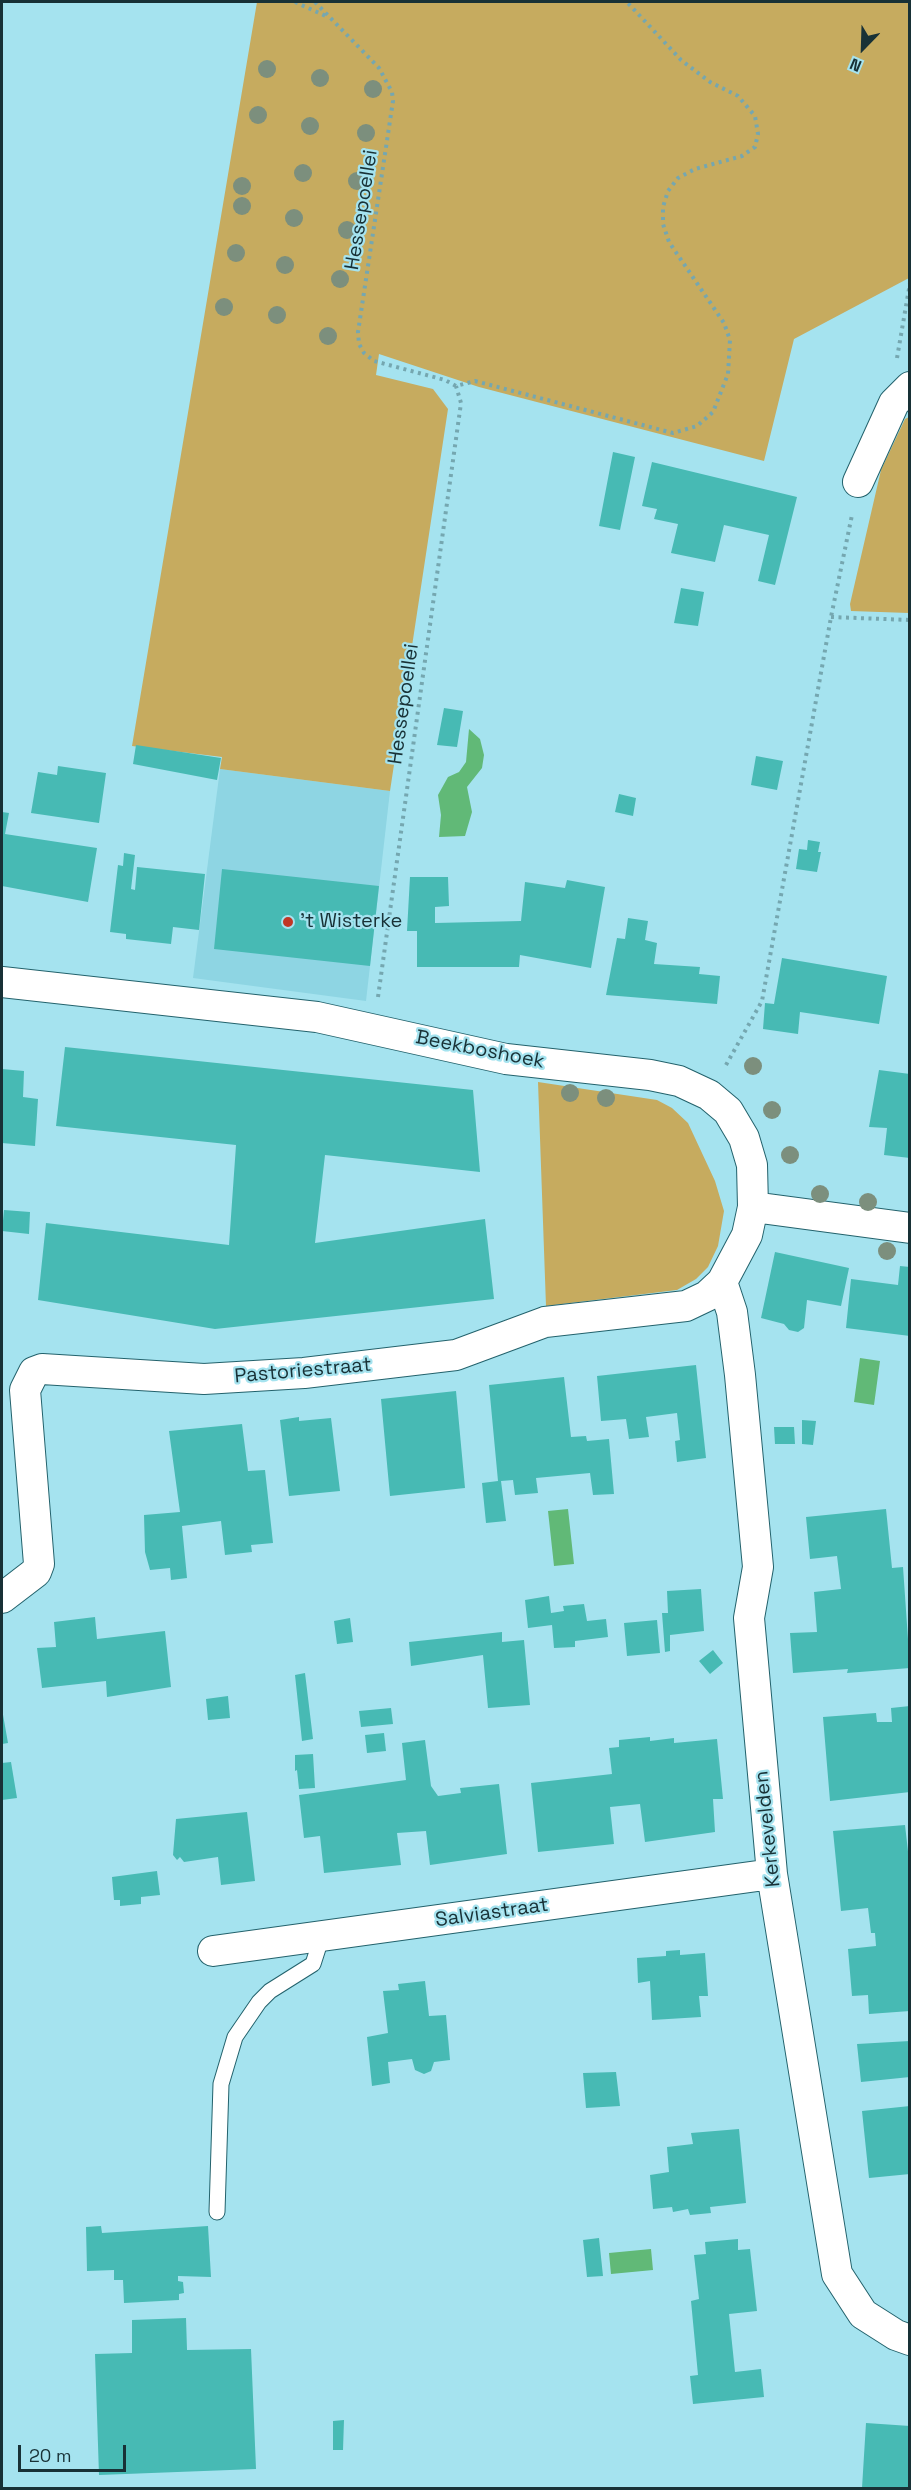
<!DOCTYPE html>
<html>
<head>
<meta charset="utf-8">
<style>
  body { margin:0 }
  #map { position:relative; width:911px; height:2490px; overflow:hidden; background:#a5e3ef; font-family:"Space Grotesk",sans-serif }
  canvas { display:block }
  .frame { position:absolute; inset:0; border:3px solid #183136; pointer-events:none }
  .north { position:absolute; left:833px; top:18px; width:60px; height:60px; -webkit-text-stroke:4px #a5e3ef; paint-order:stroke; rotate:203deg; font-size:16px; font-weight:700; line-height:24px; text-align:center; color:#183136 }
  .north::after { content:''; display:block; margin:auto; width:21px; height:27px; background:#183136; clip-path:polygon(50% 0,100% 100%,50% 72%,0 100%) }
  .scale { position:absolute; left:18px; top:2445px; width:108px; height:27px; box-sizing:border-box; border:3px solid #183136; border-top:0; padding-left:8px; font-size:18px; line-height:21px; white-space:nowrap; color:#183136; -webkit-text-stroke:4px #a5e3ef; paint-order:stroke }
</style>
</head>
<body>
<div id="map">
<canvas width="911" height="2490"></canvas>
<div class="frame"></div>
<div class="north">N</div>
<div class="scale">20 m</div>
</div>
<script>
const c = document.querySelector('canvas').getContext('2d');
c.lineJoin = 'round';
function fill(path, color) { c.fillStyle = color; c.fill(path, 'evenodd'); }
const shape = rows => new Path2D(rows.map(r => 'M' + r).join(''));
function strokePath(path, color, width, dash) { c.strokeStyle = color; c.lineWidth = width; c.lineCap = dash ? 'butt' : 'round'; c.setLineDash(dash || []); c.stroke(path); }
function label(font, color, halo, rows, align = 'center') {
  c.font = font + ' "Space Grotesk",sans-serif'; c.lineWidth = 4.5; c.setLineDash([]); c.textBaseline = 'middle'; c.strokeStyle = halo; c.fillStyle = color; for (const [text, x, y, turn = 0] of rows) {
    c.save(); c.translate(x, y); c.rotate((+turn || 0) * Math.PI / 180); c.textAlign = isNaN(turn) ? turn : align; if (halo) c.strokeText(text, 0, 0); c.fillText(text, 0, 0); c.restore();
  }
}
const built = shape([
  [220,769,390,791,366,1001,193,978]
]);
const green = shape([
  [257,2,909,2,909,278,794,339,764,461,479,387,379,354,376,375,433,389,448,409,390,791,220,769,222,757,132,746],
  [909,417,909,613,851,611,850,604,881,470,905,419],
  [538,1082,657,1100,672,1108,688,1123,715,1181,724,1211,718,1246,708,1267,696,1279,677,1290,546,1306]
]);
const water = shape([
  [469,729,480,739,484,755,482,768,467,787,472,812,465,836,439,837,441,815,438,795,448,777,459,772,466,762],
  [860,1358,880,1361,874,1405,854,1402],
  [568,1509,574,1564,554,1566,548,1511],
  [651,2249,653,2270,611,2274,609,2253]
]);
const building = shape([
  [613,452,635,457,620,530,599,526],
  [652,462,797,497,775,585,758,581,769,535,724,525,715,562,671,553,678,524,654,519,657,509,642,506],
  [681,588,704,592,698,626,674,623],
  [444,708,463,711,457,747,437,745],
  [136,745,221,758,217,780,133,764],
  [756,756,783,761,777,790,751,785],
  [58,766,106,773,99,823,31,813,38,772,57,775],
  [619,794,636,798,633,816,615,812],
  [2,812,9,813,5,834,97,848,88,902,2,886],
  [808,840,820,842,818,852,821,852,817,872,796,869,799,849,807,850],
  [124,853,135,855,131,889,135,890,137,867,205,874,199,930,173,927,171,944,126,939,126,934,110,932,118,865,123,866],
  [222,869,379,886,370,966,214,949],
  [410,877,448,877,449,906,435,907,435,923,521,921,525,882,565,888,567,880,605,887,591,968,520,955,519,967,417,967,417,931,407,931],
  [628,918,648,921,645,940,657,943,654,964,700,967,699,974,720,976,717,1004,606,995,617,938,625,939],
  [782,958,887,976,879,1024,800,1012,798,1034,763,1029,765,1003,774,1004],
  [65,1047,473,1090,480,1172,325,1155,315,1243,485,1219,494,1299,215,1329,38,1300,46,1223,229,1245,236,1145,56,1126],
  [2,1069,24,1071,23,1097,38,1099,35,1146,2,1143],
  [879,1070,910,1074,910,1158,884,1155,887,1128,869,1127],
  [4,1210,30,1212,29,1234,2,1231],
  [775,1252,849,1268,841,1306,807,1300,804,1328,798,1332,789,1330,784,1324,761,1318],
  [900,1266,910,1267,910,1336,846,1328,851,1279,898,1285],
  [696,1365,706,1458,677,1462,675,1441,680,1440,677,1413,646,1417,649,1437,629,1439,626,1419,601,1421,597,1376],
  [564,1377,571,1437,586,1436,587,1441,609,1439,614,1494,593,1495,590,1473,536,1478,538,1493,515,1495,513,1480,501,1481,506,1521,486,1523,482,1483,498,1481,489,1385],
  [456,1391,465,1488,390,1496,381,1399],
  [299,1417,299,1421,331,1418,340,1491,289,1496,280,1420],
  [802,1420,816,1421,813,1445,802,1444],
  [242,1424,248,1471,265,1470,273,1543,251,1545,252,1552,225,1555,221,1521,182,1526,187,1578,171,1580,170,1568,150,1570,145,1552,144,1515,180,1512,169,1431],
  [774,1427,794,1427,795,1444,775,1444],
  [886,1509,892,1568,903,1567,910,1668,847,1673,848,1669,793,1673,790,1633,817,1632,814,1592,841,1589,837,1556,810,1559,806,1517],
  [701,1589,704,1631,670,1635,670,1651,665,1652,662,1613,668,1613,667,1591],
  [549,1596,551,1613,564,1611,563,1606,584,1604,587,1621,606,1619,608,1637,575,1641,575,1647,554,1648,552,1625,528,1628,525,1600],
  [95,1617,97,1639,165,1631,171,1687,107,1697,106,1681,42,1688,37,1648,56,1647,54,1622],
  [350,1618,353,1642,337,1644,334,1621],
  [657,1620,660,1653,627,1656,624,1623],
  [502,1632,502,1642,524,1640,530,1705,488,1708,483,1655,411,1666,409,1642],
  [713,1650,723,1663,710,1674,699,1661],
  [305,1673,313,1739,302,1741,295,1675],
  [228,1696,230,1718,208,1720,206,1699],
  [910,1706,910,1792,830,1801,823,1717,876,1713,877,1722,892,1722,891,1708],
  [391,1708,393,1724,361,1727,359,1711],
  [2,1709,8,1743,2,1744],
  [384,1733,386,1751,367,1753,365,1735],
  [650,1737,650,1741,674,1738,674,1743,717,1739,723,1799,713,1799,715,1832,645,1842,640,1804,610,1807,614,1844,538,1852,531,1783,612,1774,609,1748,619,1747,619,1740],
  [425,1740,431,1786,438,1796,461,1793,460,1788,499,1784,507,1854,430,1865,426,1831,397,1833,401,1865,324,1873,320,1836,304,1838,299,1795,406,1780,402,1743],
  [313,1754,315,1788,299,1789,297,1770,295,1771,295,1755],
  [11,1762,17,1798,2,1800,2,1763],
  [247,1812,255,1881,221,1885,218,1857,184,1862,180,1857,177,1860,173,1855,176,1819],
  [905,1825,910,1869,910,2011,869,2014,868,1995,852,1996,848,1949,876,1946,875,1933,871,1933,868,1908,841,1911,833,1831],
  [157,1871,160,1895,141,1897,141,1904,120,1906,120,1900,114,1900,112,1877],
  [680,1950,680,1955,705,1953,708,1996,699,1996,701,2017,652,2020,650,1981,638,1983,637,1958,666,1956,666,1951],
  [425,1981,429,2016,446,2015,450,2060,434,2062,431,2071,424,2074,415,2070,412,2059,388,2062,390,2083,372,2086,367,2037,388,2033,383,1991,399,1990,398,1984],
  [910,2041,910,2077,861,2082,857,2044],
  [616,2072,620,2106,586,2108,583,2073],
  [910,2106,910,2174,869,2178,862,2111],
  [739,2129,746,2203,710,2207,711,2213,690,2215,688,2209,673,2212,672,2207,653,2209,650,2175,669,2172,667,2147,693,2144,691,2133],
  [101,2226,102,2233,208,2226,211,2277,178,2276,178,2281,183,2282,184,2293,179,2294,179,2300,124,2303,123,2280,114,2280,114,2270,87,2271,86,2227],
  [599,2238,603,2276,587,2277,583,2240],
  [738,2239,738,2250,750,2249,757,2311,729,2314,735,2372,761,2369,764,2397,693,2404,690,2376,698,2375,691,2301,699,2299,694,2255,706,2254,705,2242],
  [186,2318,187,2350,251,2349,256,2469,99,2475,95,2354,132,2353,132,2320],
  [344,2420,343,2450,333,2450,333,2421],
  [866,2423,910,2426,910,2488,862,2488]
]);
const path = shape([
  [295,2,328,17],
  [315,2,379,68,392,92,393,101,358,332,359,344,364,353,374,361,445,380,456,386,475,381,673,433,697,426,713,412,728,374,730,340,724,323,669,242,663,224,663,207,668,191,678,178,695,169,742,156,755,147,758,134,755,116,738,96,710,82,681,60,627,2],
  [897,358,910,283],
  [831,617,910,620],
  [378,997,461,403,456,386],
  [726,1065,762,1001,831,617,852,515]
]);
const service = shape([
  [217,2212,221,2084,235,2037,259,2002,270,1991,313,1964,322,1936]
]);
const minor = shape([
  [858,482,894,403,910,387],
  [2,982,317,1017,506,1059,650,1075,679,1081,709,1095,728,1111,744,1138,752,1165,753,1207,910,1228],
  [722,1282,732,1312,740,1375,758,1567,749,1618,772,1874,837,2274,863,2314,896,2335,910,2340],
  [2,1598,36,1572,39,1564,25,1390,34,1372,42,1369,204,1379,304,1373,456,1355,545,1322,686,1306,707,1296,722,1282,747,1235,753,1207],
  [213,1951,772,1874]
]);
const trees = [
  [267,69],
  [320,78],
  [373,89],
  [258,115],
  [310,126],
  [366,133],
  [303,173],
  [357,181],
  [242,186],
  [242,206],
  [294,218],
  [347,230],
  [236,253],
  [285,265],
  [340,279],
  [224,307],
  [277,315],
  [328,336],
  [753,1066],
  [570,1093],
  [606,1098],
  [772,1110],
  [790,1155],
  [820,1194],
  [868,1202],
  [887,1251]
];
const markers = [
  [288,922,6,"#c23625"]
];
const streetNames = [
  ["Hessepoellei",362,210,-81],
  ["Hessepoellei",404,704,-82],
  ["Beekboshoek",480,1050,11],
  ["Pastoriestraat",303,1371,-5],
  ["Kerkevelden",768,1829,-96],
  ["Salviastraat",492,1913,-8]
];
const poiNames = [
  ["'t Wisterke",300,922]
];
fill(built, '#8ed5e3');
fill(green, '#c6ab5f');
fill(water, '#61b977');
fill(building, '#47bab4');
strokePath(service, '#23626c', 17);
strokePath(minor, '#23626c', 32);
strokePath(path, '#75a7b0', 4, [3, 4.5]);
strokePath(service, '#fff', 15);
strokePath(minor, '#fff', 30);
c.fillStyle = '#7c8f7d';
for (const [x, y] of trees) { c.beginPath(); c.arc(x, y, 9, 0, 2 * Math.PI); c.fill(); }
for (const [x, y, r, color] of markers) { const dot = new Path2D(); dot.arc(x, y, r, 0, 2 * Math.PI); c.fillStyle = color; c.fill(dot); strokePath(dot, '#a5e3ef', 2); }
label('20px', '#183136', '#a5e3ef', streetNames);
label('20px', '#183136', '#a5e3ef', poiNames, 'left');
</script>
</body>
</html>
